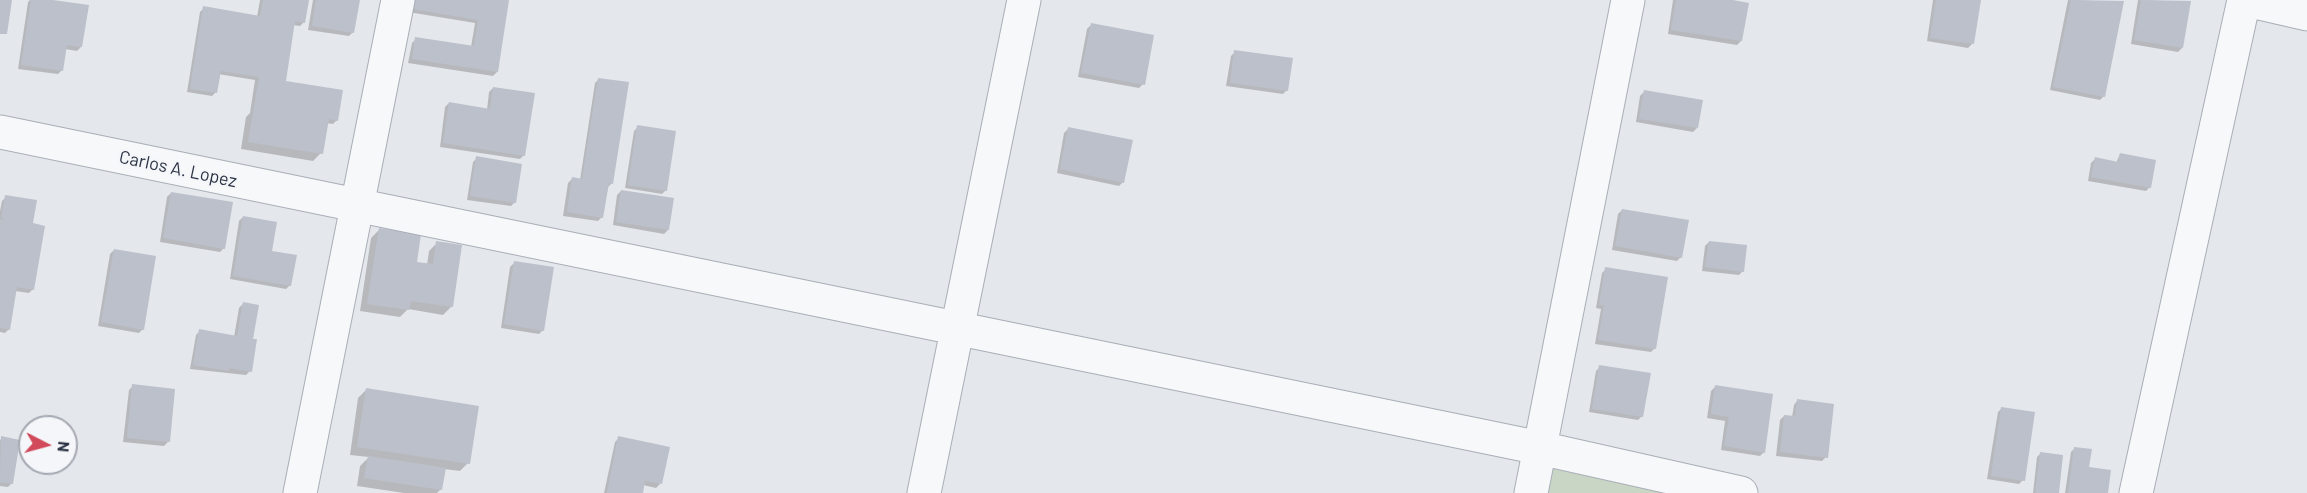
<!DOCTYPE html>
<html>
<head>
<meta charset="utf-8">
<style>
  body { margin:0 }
  #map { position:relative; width:2307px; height:493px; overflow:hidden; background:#e4e7ec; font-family:Barlow,sans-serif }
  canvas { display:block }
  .north { position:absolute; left:18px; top:415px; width:60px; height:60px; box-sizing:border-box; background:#f4f6f9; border:2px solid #a4a8b1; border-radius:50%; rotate:96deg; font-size:16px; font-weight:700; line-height:24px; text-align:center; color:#2b3445 }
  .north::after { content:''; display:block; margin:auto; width:21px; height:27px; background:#d1495b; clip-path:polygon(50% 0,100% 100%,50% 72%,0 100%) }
</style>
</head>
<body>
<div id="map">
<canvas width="2307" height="493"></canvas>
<div class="north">N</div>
</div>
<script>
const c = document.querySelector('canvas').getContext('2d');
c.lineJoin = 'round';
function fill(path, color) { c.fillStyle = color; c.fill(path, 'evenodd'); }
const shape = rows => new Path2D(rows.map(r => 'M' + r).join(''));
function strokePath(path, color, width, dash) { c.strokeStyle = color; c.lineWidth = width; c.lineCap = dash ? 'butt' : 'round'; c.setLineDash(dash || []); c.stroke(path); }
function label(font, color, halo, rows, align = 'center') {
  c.font = font + ' Barlow,sans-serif'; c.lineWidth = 4.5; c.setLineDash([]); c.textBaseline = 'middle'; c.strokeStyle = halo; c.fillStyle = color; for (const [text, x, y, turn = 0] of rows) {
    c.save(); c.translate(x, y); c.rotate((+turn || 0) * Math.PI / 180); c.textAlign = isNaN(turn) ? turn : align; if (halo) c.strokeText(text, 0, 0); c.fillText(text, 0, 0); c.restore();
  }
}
const green = shape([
  [1553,458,1707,493,1546,493]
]);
const shadow = shape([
  [30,0,44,0,81,47,77,51,65,49,62,70,58,74,18,69,28,2],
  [260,0,307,0,304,22,300,26,293,25,284,82,337,120,333,124,326,123,321,153,313,161,241,149,246,117,250,113,255,80,218,74,216,92,212,96,187,92,200,12,204,8,257,17],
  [313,0,358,0,353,32,349,36,308,30],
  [410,0,508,0,497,72,493,76,408,63,412,43,416,39,471,47,475,23,408,12],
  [1673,0,1724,0,1741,41,1737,45,1668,34],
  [1933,0,1979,0,1972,44,1968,48,1927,41],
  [2068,0,2122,2,2104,96,2100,100,2050,90],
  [2138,0,2189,2,2182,48,2178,52,2131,44],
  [1091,25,1143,84,1139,88,1078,77,1087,29],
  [1235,52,1287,90,1283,94,1226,86,1231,56],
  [599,79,612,183,608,187,602,217,598,221,563,216,568,183,572,179,580,180,595,83],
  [493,88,524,155,520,159,440,147,445,107,449,103,487,110,489,92],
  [1644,92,1697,128,1693,132,1636,122,1640,96],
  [638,127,666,190,662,194,625,188,634,131],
  [1068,129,1123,182,1119,186,1057,173,1064,133],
  [2120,154,2150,187,2146,191,2088,181,2091,163,2095,159,2116,163],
  [477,158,515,202,511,206,467,200,473,162],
  [621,191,668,230,664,234,613,225,617,195],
  [171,193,224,248,220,252,160,242,167,197],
  [6,197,33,289,29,293,15,291,9,329,5,333,0,332,0,211,2,201],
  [1622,210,1681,257,1677,261,1612,250,1618,214],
  [243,217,270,252,290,285,286,289,230,279,239,221],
  [379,230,415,263,427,265,429,251,437,243,451,307,443,315,408,309,400,317,360,311,371,238],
  [1709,242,1743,271,1739,275,1702,271,1705,246],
  [114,250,143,329,139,333,98,326,110,254],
  [514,263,543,330,539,334,501,328,510,267],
  [1606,269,1655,348,1651,352,1595,344,1601,309,1596,308,1602,273],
  [243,304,251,340,250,371,246,375,190,369,196,335,200,331,234,337,239,308],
  [1600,367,1642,416,1638,420,1589,412,1596,371],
  [133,386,168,442,164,446,123,442,129,390],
  [1715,387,1764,452,1760,456,1721,450,1725,421,1707,418,1711,391],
  [366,390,468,463,460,471,444,469,441,489,437,493,404,493,357,486,360,466,369,457,350,455,358,398],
  [1797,401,1826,457,1822,461,1776,456,1780,420,1784,416,1792,417,1794,405],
  [2002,408,2023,480,2019,484,1987,479,1998,412],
  [2,438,12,483,8,487,0,486,0,440],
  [619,438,660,484,656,488,643,485,641,493,604,493,615,442],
  [2075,448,2087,468,2107,493,2065,493,2071,452],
  [2041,453,2057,493,2033,493,2037,457]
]);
const building = shape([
  [0,0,12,0,7,34,0,34],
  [31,0,53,0,89,5,82,47,67,45,63,71,21,65],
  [263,0,309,0,305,23,295,21,286,81,343,90,338,121,329,119,323,154,248,142,259,77,221,71,217,93,190,89,203,6,260,16],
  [316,0,360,0,354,33,312,26],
  [413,0,509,0,498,72,412,59,415,37,474,46,478,20,412,9],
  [1676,0,1733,0,1749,3,1742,41,1671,30],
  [1936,0,1981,0,1974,44,1930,38],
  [2071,0,2124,1,2105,97,2053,87],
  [2141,0,2191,1,2183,48,2134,40],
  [1091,23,1154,35,1145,85,1081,73],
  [1234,50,1293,58,1288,91,1230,83],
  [598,78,629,82,613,184,609,183,603,218,567,212,572,177,582,179],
  [493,87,535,93,525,156,443,143,449,102,490,109],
  [1644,90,1703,100,1698,128,1639,119],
  [637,125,676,131,667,191,628,185],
  [1068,127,1133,140,1124,183,1060,169],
  [2120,153,2156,160,2151,188,2091,177,2095,157,2118,162],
  [476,156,522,164,516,203,470,196],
  [621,190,674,198,669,230,616,222],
  [171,192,233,202,225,249,163,238],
  [5,195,37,200,33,223,45,226,34,290,17,287,10,330,0,328,0,219,7,221,1,218],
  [1622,209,1689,220,1682,258,1615,246],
  [243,216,277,222,272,251,297,255,291,286,233,276],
  [379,228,421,234,417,262,433,264,436,241,462,245,453,307,411,301,409,310,367,304],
  [1709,241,1747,245,1744,272,1705,267],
  [114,249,156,256,144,330,101,322],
  [514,261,554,267,544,331,504,324],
  [1605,267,1668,277,1656,349,1598,340,1604,305,1599,305],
  [243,302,259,305,253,339,257,339,252,372,229,368,229,371,193,365,199,329,237,336],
  [1599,365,1651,373,1643,417,1592,409],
  [132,384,175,389,170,442,127,438],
  [1715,385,1773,394,1765,453,1724,446,1729,417,1711,414],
  [366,388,479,406,470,464,357,447],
  [1797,399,1834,404,1828,458,1780,452,1784,415,1795,416],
  [2001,407,2035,412,2025,481,1991,476],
  [1,436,20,440,13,484,0,482],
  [618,436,670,447,662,484,645,481,643,493,607,493],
  [2074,447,2092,449,2089,467,2111,470,2108,493,2068,493],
  [2040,452,2063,455,2059,493,2035,493],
  [368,456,446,468,442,490,364,478]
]);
const minor = shape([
  [2246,0,2307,14],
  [0,132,1540,448,1741,493],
  [300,493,398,0],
  [924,493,1024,0],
  [1531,493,1628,0],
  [2136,493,2244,0]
]);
const streetNames = [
  ["Carlos A. Lopez",178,169,12]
];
fill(green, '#c9d6c5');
fill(shadow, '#0003');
fill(building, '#bbc0ca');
strokePath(minor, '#a9aeb7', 35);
strokePath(minor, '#f7f8fa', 33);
label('18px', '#2b3445', '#f4f6f9', streetNames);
</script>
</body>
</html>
